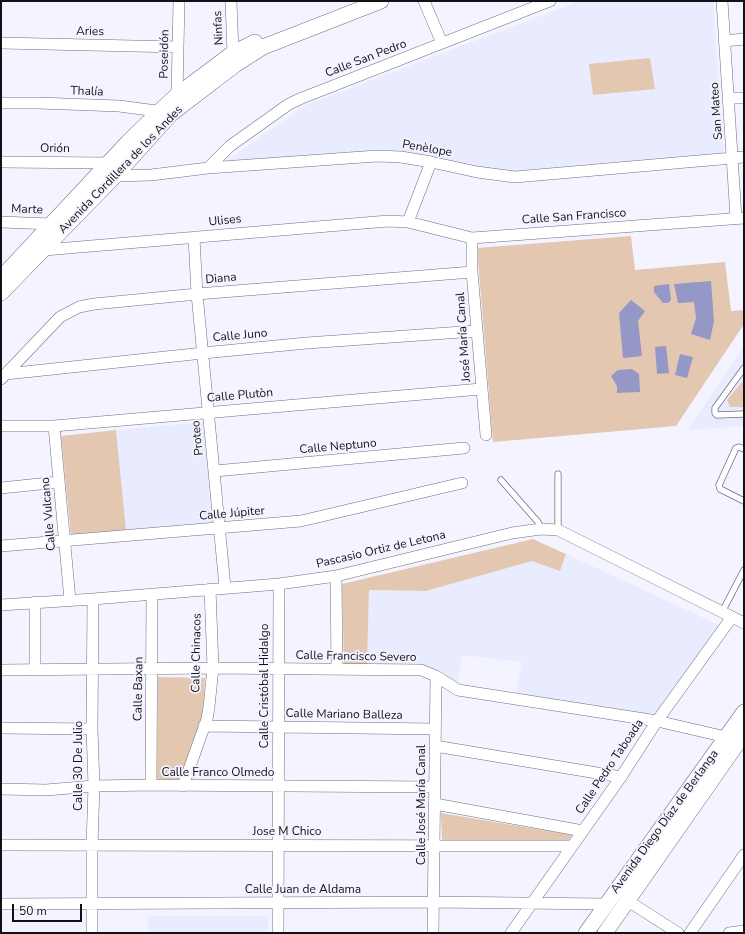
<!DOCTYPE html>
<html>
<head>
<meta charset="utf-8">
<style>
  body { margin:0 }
  #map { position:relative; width:745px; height:934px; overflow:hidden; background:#f3f4ff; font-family:"Nunito Sans",sans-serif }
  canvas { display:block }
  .frame { position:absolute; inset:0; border:2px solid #111117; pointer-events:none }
  .scale { position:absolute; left:12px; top:904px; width:70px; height:18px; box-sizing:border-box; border:2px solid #111117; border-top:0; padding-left:5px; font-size:12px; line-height:14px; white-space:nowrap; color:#111117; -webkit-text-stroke:3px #f3f4ff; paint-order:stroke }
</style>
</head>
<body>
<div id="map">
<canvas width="745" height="934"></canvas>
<div class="frame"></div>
<div class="scale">50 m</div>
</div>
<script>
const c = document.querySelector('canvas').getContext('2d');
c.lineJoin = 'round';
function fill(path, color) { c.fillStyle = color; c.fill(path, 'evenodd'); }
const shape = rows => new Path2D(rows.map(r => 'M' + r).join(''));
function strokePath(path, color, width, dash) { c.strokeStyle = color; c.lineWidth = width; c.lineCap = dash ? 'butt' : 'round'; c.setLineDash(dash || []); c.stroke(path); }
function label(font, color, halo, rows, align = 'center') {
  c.font = font + ' "Nunito Sans",sans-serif'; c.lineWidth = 3.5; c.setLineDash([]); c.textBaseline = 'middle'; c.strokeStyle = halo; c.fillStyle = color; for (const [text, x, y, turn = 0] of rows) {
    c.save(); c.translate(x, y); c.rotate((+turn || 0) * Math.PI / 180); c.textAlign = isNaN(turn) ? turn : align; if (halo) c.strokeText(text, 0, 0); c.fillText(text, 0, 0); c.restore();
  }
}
const built = shape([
  [580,1,713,1,724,158,509,174,372,153,224,163,306,105],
  [744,346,744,426,688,430],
  [203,422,212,524,126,531,116,430],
  [566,554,721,626,654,717,516,693,522,662,462,655,458,685,427,666,367,666,369,590,426,591,532,561,560,570],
  [148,916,268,916,268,933,149,933]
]);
const green = shape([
  [650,58,655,89,593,95,589,64],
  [631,236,635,270,725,262,731,311,744,310,744,324,676,426,493,442,477,248],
  [742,382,744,384,744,407,730,407,727,400],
  [116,430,126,531,71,535,61,436],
  [533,539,566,554,560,571,532,561,426,591,369,590,367,666,344,666,342,584],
  [158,677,205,678,203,714,178,782,157,783],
  [441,813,572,835,567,842,442,841]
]);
const water = shape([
  [711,281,714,321,710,340,691,334,696,318,694,302,678,303,674,284],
  [669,284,671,300,668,303,663,303,654,292,654,286],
  [631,300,645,311,638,321,642,356,623,358,619,313],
  [666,346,669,373,657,374,655,347],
  [680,354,693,357,687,378,675,375],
  [632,369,639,374,640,392,617,393,617,386,611,376,618,370]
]);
const lane = shape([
  [744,368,715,408,715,413,717,415,744,414],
  [744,449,739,447,736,448,719,485,720,489,744,501],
  [501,480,538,522,541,529],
  [558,530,558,474],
  [722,612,744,570]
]);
const street = shape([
  [231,1,233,53],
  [424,1,442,43],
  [722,1,736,218],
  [724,41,744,39],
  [1,43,178,47],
  [729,98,744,98],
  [178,100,177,95,179,1],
  [1,103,38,103,119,106,164,112],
  [1,162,108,163],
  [208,168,230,146,289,104,302,98,550,1],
  [115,176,151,175,208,168,377,156,401,157,431,162,477,172,515,177,744,157],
  [1,222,51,224],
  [408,222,431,162],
  [194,237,197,294,225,587],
  [472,238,472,272,486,435],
  [44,250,388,221,408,222,472,238,744,218],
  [6,374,203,353,307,343,476,331],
  [1,379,60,317,79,307,94,304,197,294,472,272],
  [1,426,54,426,481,389],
  [54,426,70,600],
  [215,471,464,448],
  [1,488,59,482],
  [1,546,301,521,462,483],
  [336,576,337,669],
  [1,605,93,599,279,584,336,576,512,533,541,529,558,530,744,623],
  [1,670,213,668,421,670,436,676,458,690,657,721,726,737],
  [35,670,35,602],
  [204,726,435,729],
  [1,728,92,729],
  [435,746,621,777],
  [151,785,152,594],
  [183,786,207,719,209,707,213,668,210,589],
  [1,789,46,790,94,786,151,785,434,787],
  [435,804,583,831],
  [1,845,572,846],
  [628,901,678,933],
  [1,904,434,902,606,904],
  [92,933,92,845,94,786,92,729,93,599],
  [278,933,279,584],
  [433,933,436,676],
  [511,933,621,777,657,721,732,617],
  [690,933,744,855],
  [729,933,744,931]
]);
const secondary = shape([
  [1,278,128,142,160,111,177,95,233,53,255,42],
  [1,293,115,176,172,113,180,107,235,65,263,47,381,1],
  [586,933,744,712],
  [605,933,744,734]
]);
const streetNames = [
  ["Ninfas",219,28,-93],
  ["Aries",90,32,1],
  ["Poseidón",165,54,-89],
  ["Calle San Pedro",366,59,-21],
  ["Thalía",87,92,2],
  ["San Mateo",717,111,-94],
  ["Orión",55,149,1],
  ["Penèlope",427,149,10],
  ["Avenida Cordillera de los Andes",121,170,-46],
  ["Marte",27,210,2],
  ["Calle San Francisco",574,217,-4],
  ["Ulises",225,221,-6],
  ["Diana",221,279,-5],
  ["Calle Juno",240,336,-5],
  ["José María Canal",464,337,-94],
  ["Calle Plutòn",240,396,-5],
  ["Proteo",198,438,-96],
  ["Calle Neptuno",338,447,-5],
  ["Calle Vulcano",49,514,-95],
  ["Calle Júpiter",232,514,-5],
  ["Pascasio Ortiz de Letona",381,550,-13],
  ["Calle Chinacos",197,653,-89],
  ["Calle Francisco Severo",356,657,1],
  ["Calle Cristóbal Hidalgo",265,686,-90],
  ["Calle Baxan",139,689,-89],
  ["Calle Mariano Balleza",344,715,1],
  ["Calle 30 De Julio",79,766,-90],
  ["Calle Pedro Taboada",610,767,-56],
  ["Calle Franco Olmedo",218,773],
  ["Calle José María Canal",422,805,-90],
  ["Avenida Diego Díaz de Berlanga",665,822,-54],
  ["Jose M Chico",287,832],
  ["Calle Juan de Aldama",303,890]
];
fill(built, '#e9ebfe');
fill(green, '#e3c7b1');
fill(water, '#9597c7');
strokePath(lane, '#6e6f7f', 7);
strokePath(street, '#6e6f7f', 12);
strokePath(secondary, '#6e6f7f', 16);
strokePath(lane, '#fff', 5.5);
strokePath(street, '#fff', 11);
strokePath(secondary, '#fff', 15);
label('12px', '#111117', '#f3f4ff', streetNames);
</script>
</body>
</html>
